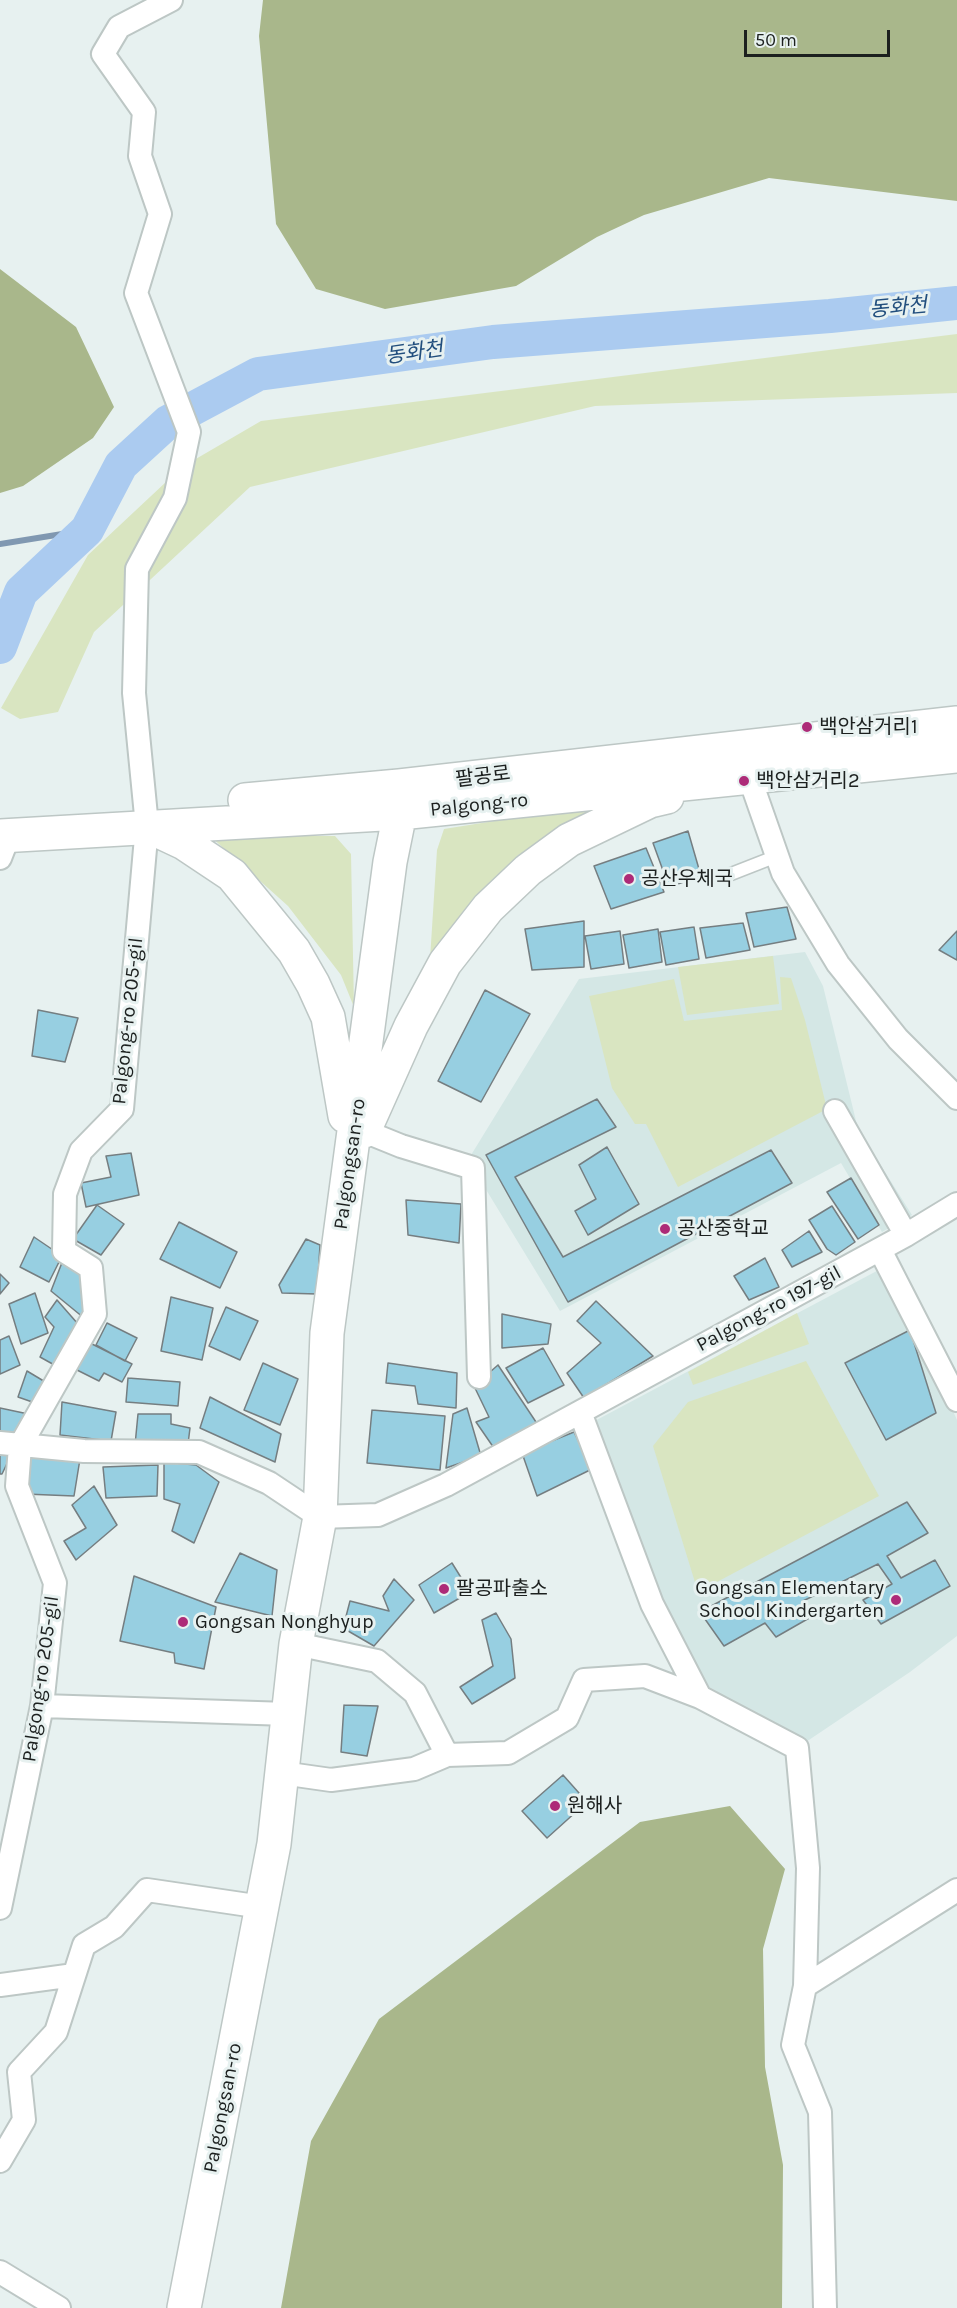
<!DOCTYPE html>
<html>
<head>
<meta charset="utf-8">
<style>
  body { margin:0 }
  #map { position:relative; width:957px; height:2308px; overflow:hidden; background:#e7f1f0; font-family:Karla,sans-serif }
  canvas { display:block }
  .scale { position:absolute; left:744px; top:30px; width:146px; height:27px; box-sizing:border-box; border:3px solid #1c201f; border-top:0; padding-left:8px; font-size:18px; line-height:21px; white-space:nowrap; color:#1c201f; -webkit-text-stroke:4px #e7f1f0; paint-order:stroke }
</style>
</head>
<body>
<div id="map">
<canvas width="957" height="2308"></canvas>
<div class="scale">50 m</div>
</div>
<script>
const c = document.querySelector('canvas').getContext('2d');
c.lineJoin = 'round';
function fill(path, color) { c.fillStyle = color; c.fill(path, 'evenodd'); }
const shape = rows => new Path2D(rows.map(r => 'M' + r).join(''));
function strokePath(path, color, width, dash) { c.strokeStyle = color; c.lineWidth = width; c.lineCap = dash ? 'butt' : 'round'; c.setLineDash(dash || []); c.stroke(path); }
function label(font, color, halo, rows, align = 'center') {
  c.font = font + ' Karla,"Noto Sans KR",sans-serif'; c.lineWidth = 6; c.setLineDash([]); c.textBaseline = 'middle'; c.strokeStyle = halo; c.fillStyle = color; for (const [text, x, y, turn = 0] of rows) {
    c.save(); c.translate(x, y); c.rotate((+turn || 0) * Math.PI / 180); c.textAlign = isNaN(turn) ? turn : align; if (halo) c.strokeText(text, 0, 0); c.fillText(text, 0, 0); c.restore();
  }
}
const built = shape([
  [805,952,823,986,858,1129,912,1215,882,1232,841,1163,560,1311,468,1160,579,979],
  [888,1265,957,1420,957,1636,910,1672,797,1748,700,1697,585,1426,574,1432]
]);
const green = shape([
  [957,334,957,393,595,406,250,487,94,632,58,712,20,719,1,708,88,555,182,467,261,421],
  [601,804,517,856,466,936,430,959,437,850,444,829],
  [210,836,335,836,351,854,354,1007,341,975,288,906],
  [773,956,779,1004,687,1015,678,967],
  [780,977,791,978,805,1020,827,1109,678,1187,646,1124,635,1124,612,1088,589,996,674,979,684,1021,782,1010],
  [797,1313,809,1344,693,1385,688,1372],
  [806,1361,879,1496,698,1592,653,1446,688,1402]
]);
const forest = shape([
  [263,0,957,0,957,201,769,178,644,215,597,237,516,286,385,309,316,289,276,224,259,36],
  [0,269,76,327,114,407,93,438,23,486,0,493],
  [730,1806,785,1869,763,1949,765,2067,783,2165,782,2308,281,2308,311,2141,379,2019,640,1822]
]);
const stream = shape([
  [0,544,87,530]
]);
const river = shape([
  [0,647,21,592,87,530,121,465,168,422,258,374,493,342,830,316,957,303]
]);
const building = shape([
  [688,831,701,876,669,887,653,843,688,831],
  [646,848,664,892,611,909,594,866,646,848],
  [787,907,796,939,754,947,746,913,787,907],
  [584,921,584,967,532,970,525,929,584,921],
  [743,923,750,950,706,958,700,928,743,923],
  [694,927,699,959,666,965,660,932,694,927],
  [658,929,662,962,629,968,623,935,658,929],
  [620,931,624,964,591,969,585,936,620,931],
  [957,931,957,960,939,950,957,931],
  [485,990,530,1014,481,1102,438,1081,485,990],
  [38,1010,78,1018,65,1062,32,1056,38,1010],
  [597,1099,616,1127,515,1177,563,1257,771,1150,792,1183,568,1302,486,1155,597,1099],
  [607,1147,639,1204,588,1235,575,1211,596,1199,579,1165,607,1147],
  [131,1153,139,1195,86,1207,81,1183,111,1177,106,1156,131,1153],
  [851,1178,879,1225,858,1239,827,1192,851,1178],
  [406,1200,461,1204,459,1243,408,1235,406,1200],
  [97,1205,124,1224,101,1255,73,1239,97,1205],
  [832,1206,855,1242,836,1255,827,1249,809,1220,832,1206],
  [179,1222,237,1252,220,1288,160,1259,179,1222],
  [809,1231,822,1252,792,1267,782,1250,809,1231],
  [34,1237,62,1256,49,1282,20,1267,34,1237],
  [306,1239,320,1245,317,1294,282,1293,279,1285,306,1239],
  [765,1258,779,1287,749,1300,734,1276,765,1258],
  [63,1260,87,1280,84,1318,51,1291,63,1260],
  [0,1274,9,1283,0,1294,0,1274],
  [35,1293,48,1333,21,1344,9,1304,35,1293],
  [171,1297,213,1308,202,1360,161,1351,171,1297],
  [57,1300,78,1324,58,1367,40,1357,54,1327,45,1317,57,1300],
  [596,1301,653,1356,584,1398,567,1373,601,1343,577,1321,596,1301],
  [226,1307,258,1321,240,1360,209,1346,226,1307],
  [502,1314,551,1324,548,1344,502,1348,502,1314],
  [107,1323,137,1338,125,1361,96,1345,107,1323],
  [910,1330,936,1413,886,1440,845,1363,910,1330],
  [9,1336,20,1365,0,1374,0,1340,9,1336],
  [88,1342,132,1364,122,1382,104,1373,99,1381,75,1369,88,1342],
  [543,1348,564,1385,528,1403,506,1368,543,1348],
  [263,1363,298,1379,280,1425,244,1410,263,1363],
  [388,1363,457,1373,456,1408,418,1404,415,1386,386,1383,388,1363],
  [498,1365,538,1425,496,1451,476,1422,489,1417,474,1386,498,1365],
  [27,1371,47,1383,38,1404,18,1397,27,1371],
  [128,1378,180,1382,178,1406,126,1402,128,1378],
  [210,1397,281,1434,275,1462,200,1428,210,1397],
  [62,1402,116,1412,111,1441,60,1435,62,1402],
  [0,1408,33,1415,21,1437,0,1432,0,1408],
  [467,1408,481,1456,446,1468,453,1414,467,1408],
  [372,1410,445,1416,440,1470,367,1463,372,1410],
  [138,1414,171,1414,171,1424,190,1428,188,1444,135,1445,138,1414],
  [574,1432,592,1469,537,1496,522,1453,574,1432],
  [0,1449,13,1451,2,1474,0,1474,0,1449],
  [28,1457,80,1459,74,1496,25,1494,28,1457],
  [164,1462,196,1465,219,1482,194,1543,172,1531,180,1504,164,1499,164,1462],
  [158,1465,157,1496,106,1498,103,1467,158,1465],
  [94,1486,117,1525,76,1560,64,1541,86,1528,72,1505,94,1486],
  [907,1502,928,1533,887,1556,901,1578,935,1560,950,1586,881,1624,863,1600,892,1584,878,1564,803,1601,811,1617,776,1637,765,1623,724,1646,700,1612,907,1502],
  [240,1553,277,1570,272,1616,215,1602,240,1553],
  [452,1563,470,1592,434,1613,419,1585,452,1563],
  [134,1576,216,1607,204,1669,175,1663,174,1653,120,1641,134,1576],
  [394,1579,414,1600,374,1646,343,1628,350,1601,389,1611,383,1596,394,1579],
  [496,1613,511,1639,515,1678,472,1704,460,1687,493,1666,482,1620,496,1613],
  [344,1705,378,1706,367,1756,341,1752,344,1705],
  [563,1775,587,1802,547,1838,522,1811,563,1775]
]);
const lane = shape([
  [731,874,777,856]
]);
const street = shape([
  [749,776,783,873,838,964,898,1039,957,1098],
  [0,858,9,835],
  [835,1111,906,1235],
  [364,1131,401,1146,473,1168,479,1377],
  [880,1250,957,1400],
  [580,1412,652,1604,700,1697],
  [0,1443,84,1451,199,1452,269,1483,320,1517,378,1515,446,1485,906,1235,957,1204],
  [296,1644,377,1661,415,1693,447,1755],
  [42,1706,288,1714],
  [282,1773,331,1780,414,1769,447,1755,508,1753,567,1718,584,1680,645,1676,700,1697,797,1748,808,1868,805,1986,793,2045,820,2112,825,2308],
  [0,1908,42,1706,55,1583,17,1486,20,1446,95,1314,91,1268,64,1251,65,1194,81,1151,122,1109,147,826,134,693,137,569,175,498,189,432,136,293,160,214,140,156,144,112,103,54,119,27,171,0],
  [0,1985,74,1975],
  [805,1986,957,1890],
  [0,2161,24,2120,19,2072,56,2032,84,1945,114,1927,147,1890,262,1907],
  [0,2272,59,2308]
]);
const secondary = shape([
  [245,800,399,786,957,723],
  [150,827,184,843,232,875,294,951,313,984,328,1017,345,1116],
  [0,836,400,813,957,756],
  [364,1131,411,1026,445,963,488,908,528,870,569,840,650,801,667,797],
  [184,2308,274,1844,296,1644,320,1517,327,1333,390,862,400,813,399,786]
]);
const markers = [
  [807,727,6,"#ad2b78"],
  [744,781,6,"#ad2b78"],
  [629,879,6,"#ad2b78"],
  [665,1229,6,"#ad2b78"],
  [444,1589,6,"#ad2b78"],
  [896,1600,6,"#ad2b78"],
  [183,1622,6,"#ad2b78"],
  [555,1806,6,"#ad2b78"]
];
const poiNames = [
  ["백안삼거리1",819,727],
  ["백안삼거리2",756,781],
  ["공산우체국",641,879],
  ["공산중학교",677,1229],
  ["Gongsan Elementary",884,1588,"right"],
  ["School Kindergarten",884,1611,"right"],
  ["팔공파출소",456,1589],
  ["Gongsan Nonghyup",195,1622],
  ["원해사",567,1806]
];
const streetNames = [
  ["팔공로",483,777,-7],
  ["Palgong-ro",479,805,-6],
  ["Palgong-ro 205-gil",128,1021,-84],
  ["Palgongsan-ro",350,1164,-82],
  ["Palgong-ro 197-gil",769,1309,-28],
  ["Palgong-ro 205-gil",41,1679,-82],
  ["Palgongsan-ro",223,2108,-79]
];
const waterNames = [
  ["동화천",898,308,-5],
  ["동화천",414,353,-8]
];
fill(built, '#d4e7e5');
fill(green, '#d9e5c1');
fill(forest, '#a9b78b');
strokePath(stream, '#8098b1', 6);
strokePath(river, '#abcbf0', 34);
fill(building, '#97cfe1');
strokePath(building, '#757e81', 1.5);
strokePath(lane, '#bdc7c5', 15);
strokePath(street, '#bdc7c5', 26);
strokePath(secondary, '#bdc7c5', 36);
strokePath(lane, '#fff', 12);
strokePath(street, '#fff', 22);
strokePath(secondary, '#fff', 33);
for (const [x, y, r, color] of markers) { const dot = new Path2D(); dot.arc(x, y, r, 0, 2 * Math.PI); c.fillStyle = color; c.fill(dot); strokePath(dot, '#e7f1f0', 2); }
label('20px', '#1c201f', '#e7f1f0', poiNames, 'left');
label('20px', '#1c201f', '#e7f1f0', streetNames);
label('italic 21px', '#214e7d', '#e7f1f0', waterNames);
</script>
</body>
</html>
